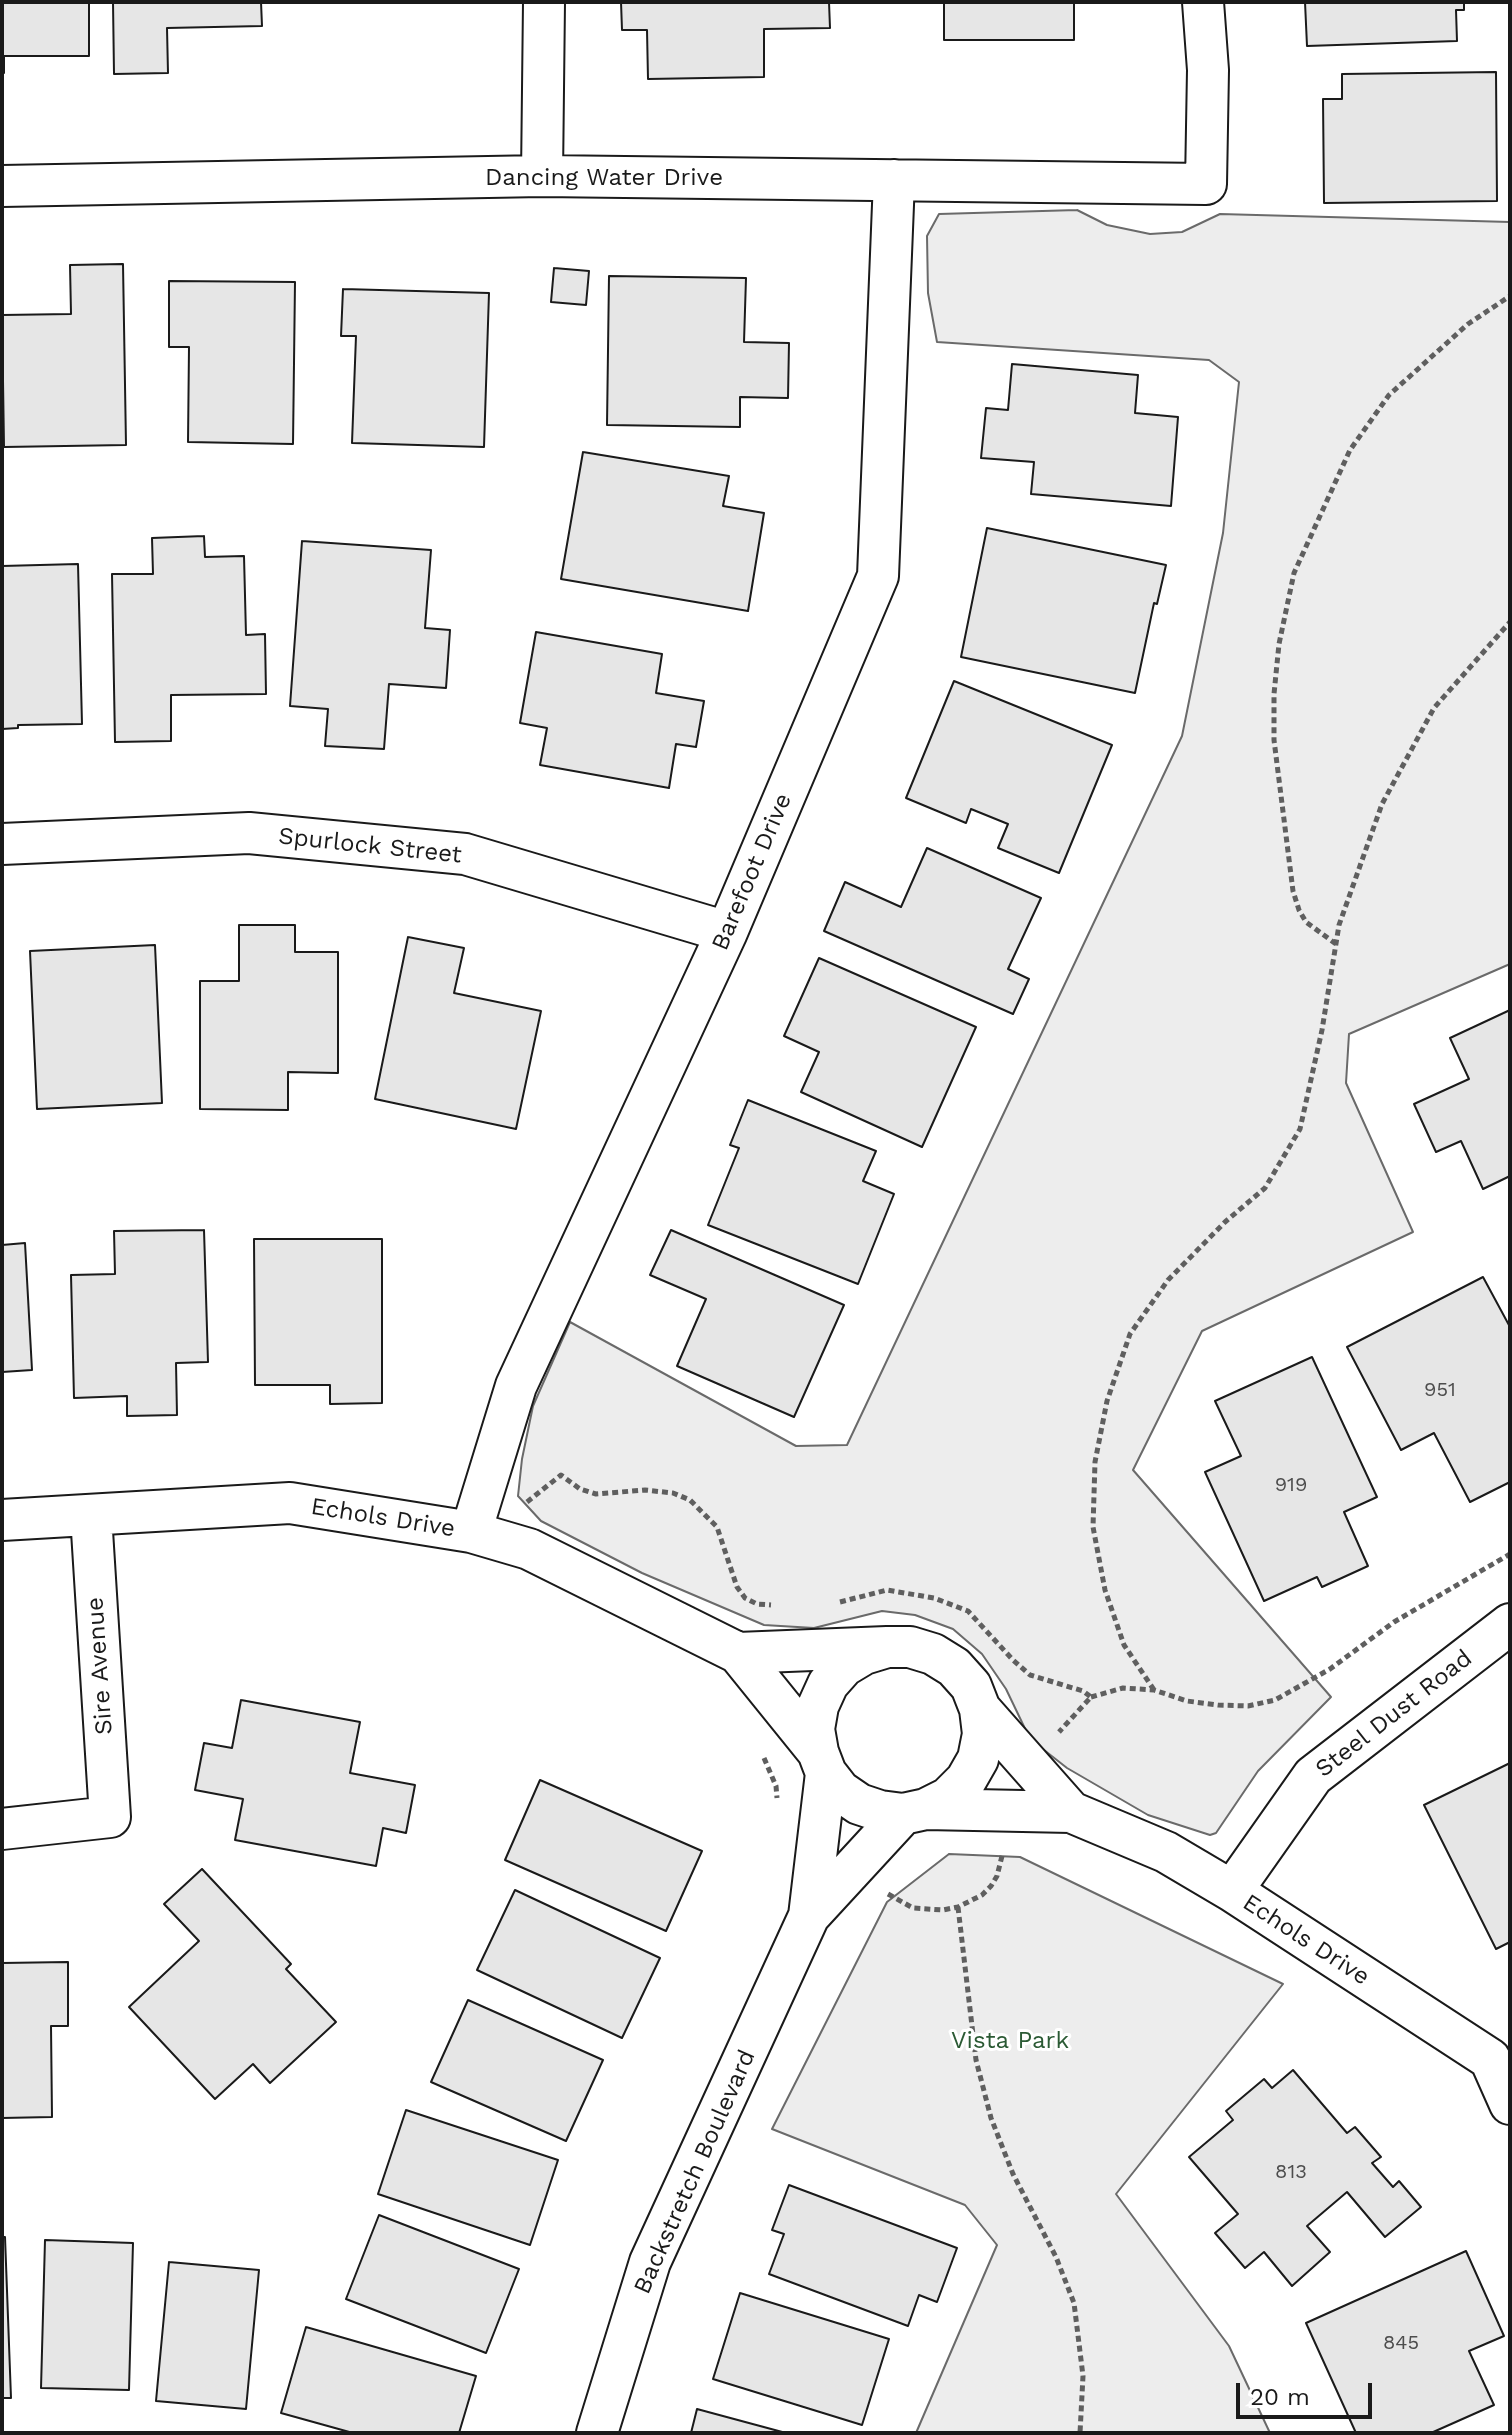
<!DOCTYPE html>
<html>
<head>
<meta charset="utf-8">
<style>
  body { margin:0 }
  #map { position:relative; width:1512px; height:2435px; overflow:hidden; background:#fff; font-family:"Work Sans",sans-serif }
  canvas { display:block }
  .frame { position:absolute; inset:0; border:4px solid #1a1a1a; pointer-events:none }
  .scale { position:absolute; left:1236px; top:2383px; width:136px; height:36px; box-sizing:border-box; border:4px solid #1a1a1a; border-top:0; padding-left:10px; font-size:24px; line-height:28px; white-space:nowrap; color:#1a1a1a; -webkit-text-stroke:6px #fff; paint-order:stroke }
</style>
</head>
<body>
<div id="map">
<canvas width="1512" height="2435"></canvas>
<div class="frame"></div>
<div class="scale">20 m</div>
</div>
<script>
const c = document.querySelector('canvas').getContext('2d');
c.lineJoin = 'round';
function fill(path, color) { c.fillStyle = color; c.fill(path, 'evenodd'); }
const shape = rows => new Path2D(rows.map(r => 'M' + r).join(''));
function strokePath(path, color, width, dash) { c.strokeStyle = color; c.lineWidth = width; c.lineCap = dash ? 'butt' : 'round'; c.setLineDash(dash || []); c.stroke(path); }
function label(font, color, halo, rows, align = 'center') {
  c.font = font + ' "Work Sans",sans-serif'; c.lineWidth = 6; c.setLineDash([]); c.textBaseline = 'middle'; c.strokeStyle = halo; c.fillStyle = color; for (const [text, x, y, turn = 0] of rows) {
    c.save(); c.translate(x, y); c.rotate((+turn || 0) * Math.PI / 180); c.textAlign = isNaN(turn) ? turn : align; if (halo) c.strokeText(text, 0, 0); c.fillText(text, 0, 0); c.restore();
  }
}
const built = shape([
  [1077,210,1107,225,1150,234,1182,232,1220,214,1510,222,1510,964,1349,1034,1346,1083,1413,1232,1202,1331,1133,1470,1331,1697,1258,1771,1216,1833,1210,1835,1148,1815,1067,1768,1030,1739,1006,1689,982,1654,953,1629,915,1615,882,1611,814,1628,764,1625,642,1573,541,1521,518,1496,522,1459,533,1406,570,1322,796,1446,847,1445,1182,736,1223,533,1239,382,1209,360,937,342,928,293,927,236,939,214,1077,210],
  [949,1854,1020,1857,1283,1984,1116,2194,1229,2346,1270,2433,916,2433,997,2245,965,2205,772,2129,887,1902,949,1854]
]);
const building = shape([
  [2,2,89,2,89,56,4,56,4,73,2,73,2,2],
  [113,2,261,2,262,26,167,28,168,73,114,74,113,2],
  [621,2,829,2,830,28,764,29,764,77,648,79,647,30,622,30,621,2],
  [944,2,1074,2,1074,40,944,40,944,2],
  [1305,2,1464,2,1464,10,1456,10,1457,41,1307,46,1305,2],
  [1496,72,1497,201,1324,203,1323,99,1342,99,1342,74,1496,72],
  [123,264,126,445,4,447,2,315,71,314,70,265,123,264],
  [554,268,589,271,586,305,551,302,554,268],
  [609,276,746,278,744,342,789,343,788,398,740,397,740,427,607,425,609,276],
  [169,281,295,282,293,444,188,442,189,347,169,347,169,281],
  [343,289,489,293,484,447,352,443,356,336,341,336,343,289],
  [1012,364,1138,375,1135,413,1178,417,1171,506,1031,494,1034,462,981,458,986,408,1008,410,1012,364],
  [583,452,729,476,723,506,764,513,748,611,561,579,583,452],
  [987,528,1166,565,1157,604,1154,603,1135,693,961,657,987,528],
  [204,536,205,557,244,556,246,635,265,634,266,694,171,695,171,741,115,742,112,574,153,574,152,538,204,536],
  [302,541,431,550,425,628,450,630,446,688,389,684,384,749,325,746,328,709,290,706,302,541],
  [78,564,82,724,18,725,18,728,2,729,2,566,78,564],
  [536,632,662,654,656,693,704,701,696,747,676,744,669,788,540,765,547,728,520,723,536,632],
  [954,681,1112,745,1059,873,998,848,1008,824,971,809,966,823,906,798,954,681],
  [927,848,1041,898,1008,969,1029,979,1013,1014,824,931,845,882,901,907,927,848],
  [239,925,295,925,295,952,338,952,338,1073,288,1072,288,1110,200,1109,200,981,239,981,239,925],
  [408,937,464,948,454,993,541,1011,516,1129,375,1099,408,937],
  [155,945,162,1103,37,1109,30,951,155,945],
  [819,958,976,1027,922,1147,801,1092,819,1052,784,1036,819,958],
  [1510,1010,1510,1176,1483,1189,1461,1141,1436,1152,1414,1104,1469,1079,1450,1038,1510,1010],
  [748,1100,876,1151,863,1181,894,1194,858,1284,708,1225,739,1148,730,1145,748,1100],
  [204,1230,208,1362,176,1363,177,1415,127,1416,127,1396,74,1398,71,1275,115,1274,114,1231,204,1230],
  [671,1230,844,1305,794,1417,677,1366,706,1299,650,1275,671,1230],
  [254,1239,382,1239,382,1403,330,1404,330,1385,255,1385,254,1239],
  [25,1243,32,1370,2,1372,2,1245,25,1243],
  [1483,1277,1510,1327,1510,1482,1470,1502,1434,1433,1401,1450,1347,1347,1483,1277],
  [1312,1357,1377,1497,1344,1512,1368,1566,1322,1587,1317,1577,1264,1601,1205,1472,1241,1456,1215,1401,1312,1357],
  [241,1700,360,1722,350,1773,415,1785,406,1833,383,1828,376,1866,235,1840,243,1799,195,1790,204,1743,232,1748,241,1700],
  [1510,1763,1510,1942,1496,1949,1424,1805,1510,1763],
  [540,1780,702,1851,666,1931,505,1860,540,1780],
  [202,1869,291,1964,286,1969,336,2022,270,2083,253,2064,215,2099,129,2007,199,1941,164,1904,202,1869],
  [515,1890,660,1958,622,2038,477,1970,515,1890],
  [68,1962,68,2026,51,2026,52,2117,2,2118,2,1963,68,1962],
  [468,2000,603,2060,566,2141,431,2082,468,2000],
  [1293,2070,1347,2133,1355,2127,1381,2157,1372,2163,1393,2187,1399,2181,1421,2207,1385,2237,1347,2192,1307,2226,1330,2252,1292,2286,1264,2252,1245,2268,1215,2233,1238,2214,1189,2157,1233,2120,1226,2111,1264,2079,1272,2088,1293,2070],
  [406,2110,558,2160,530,2245,378,2194,406,2110],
  [789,2185,957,2248,937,2302,919,2295,908,2326,769,2274,784,2234,772,2230,789,2185],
  [379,2215,519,2269,486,2353,346,2299,379,2215],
  [2,2237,5,2237,11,2398,2,2398,2,2237],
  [45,2240,133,2243,129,2390,41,2388,45,2240],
  [1466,2251,1504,2336,1469,2351,1494,2405,1431,2433,1356,2433,1306,2323,1466,2251],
  [169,2262,259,2270,246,2409,156,2401,169,2262],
  [740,2293,889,2339,862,2425,713,2379,740,2293],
  [306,2327,476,2376,459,2433,353,2433,281,2413,306,2327],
  [697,2409,786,2433,691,2433,697,2409]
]);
const path = shape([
  [1336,944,1306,922,1299,910,1293,891,1274,740,1274,694,1279,644,1294,573,1350,450,1389,395,1468,324,1510,296],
  [527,1502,561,1475,580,1489,596,1494,645,1490,673,1493,690,1500,717,1527,737,1587,745,1598,757,1604,771,1605],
  [840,1602,887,1590,934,1598,968,1611,1013,1660,1030,1675,1083,1691,1091,1697,1059,1732],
  [1154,1690,1124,1645,1105,1590,1093,1527,1095,1462,1107,1401,1130,1334,1168,1280,1225,1222,1265,1188,1300,1129,1322,1030,1339,925,1382,804,1434,708,1510,622],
  [1091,1697,1123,1688,1154,1690,1187,1701,1218,1705,1248,1706,1275,1700,1330,1669,1394,1622,1510,1554],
  [764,1758,776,1786,777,1798],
  [888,1894,913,1908,943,1910,958,1907,982,1895,991,1886,997,1876,1003,1852],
  [958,1907,976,2060,991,2118,1013,2174,1056,2257,1074,2303,1083,2376,1080,2433]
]);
const minor = shape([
  [542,176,544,2],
  [2,186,542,176,1206,184,1208,70,1203,2],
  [2,844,249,833,465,854,727,932],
  [2,1520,290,1503,471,1532,529,1549,738,1653,887,1647],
  [471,1532,516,1386,727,932,878,576,894,180],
  [738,1653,818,1752,826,1773,840,1791,859,1804,880,1811,903,1814,926,1809,948,1798,966,1780,978,1759,983,1734,980,1709,971,1686,954,1667,933,1654,910,1647,887,1647,864,1654,844,1666,828,1684,818,1706,814,1729,818,1752],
  [980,1709,1071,1812],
  [926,1809,1071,1812,1166,1852,1232,1891,1490,2059,1510,2104],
  [2,1829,110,1817,91,1515],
  [1232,1891,1313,1776,1510,1624],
  [809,1916,903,1814],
  [597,2433,650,2262,809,1916,826,1773]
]);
const numberNames = [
  ["951",1440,1390],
  ["919",1291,1485],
  ["813",1291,2172],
  ["845",1401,2343]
];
const streetNames = [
  ["Dancing Water Drive",604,178],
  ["Spurlock Street",370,846,6],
  ["Barefoot Drive",752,872,-67],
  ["Echols Drive",383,1518,9],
  ["Sire Avenue",100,1666,-94],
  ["Steel Dust Road",1394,1714,-38],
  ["Echols Drive",1306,1940,33],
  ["Backstretch Boulevard",695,2172,-66]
];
const parkNames = [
  ["Vista Park",1010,2041]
];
fill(built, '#ededed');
strokePath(built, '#6a6a6a', 2);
fill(building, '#e6e6e6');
strokePath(building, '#1a1a1a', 2);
strokePath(minor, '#1a1a1a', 44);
strokePath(path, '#5f5f5f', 5, [6, 4]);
strokePath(minor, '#fff', 40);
label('20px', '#4d4d4d', null, numberNames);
label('24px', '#1a1a1a', '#fff', streetNames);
label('24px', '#2b5a34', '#fff', parkNames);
</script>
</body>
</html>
